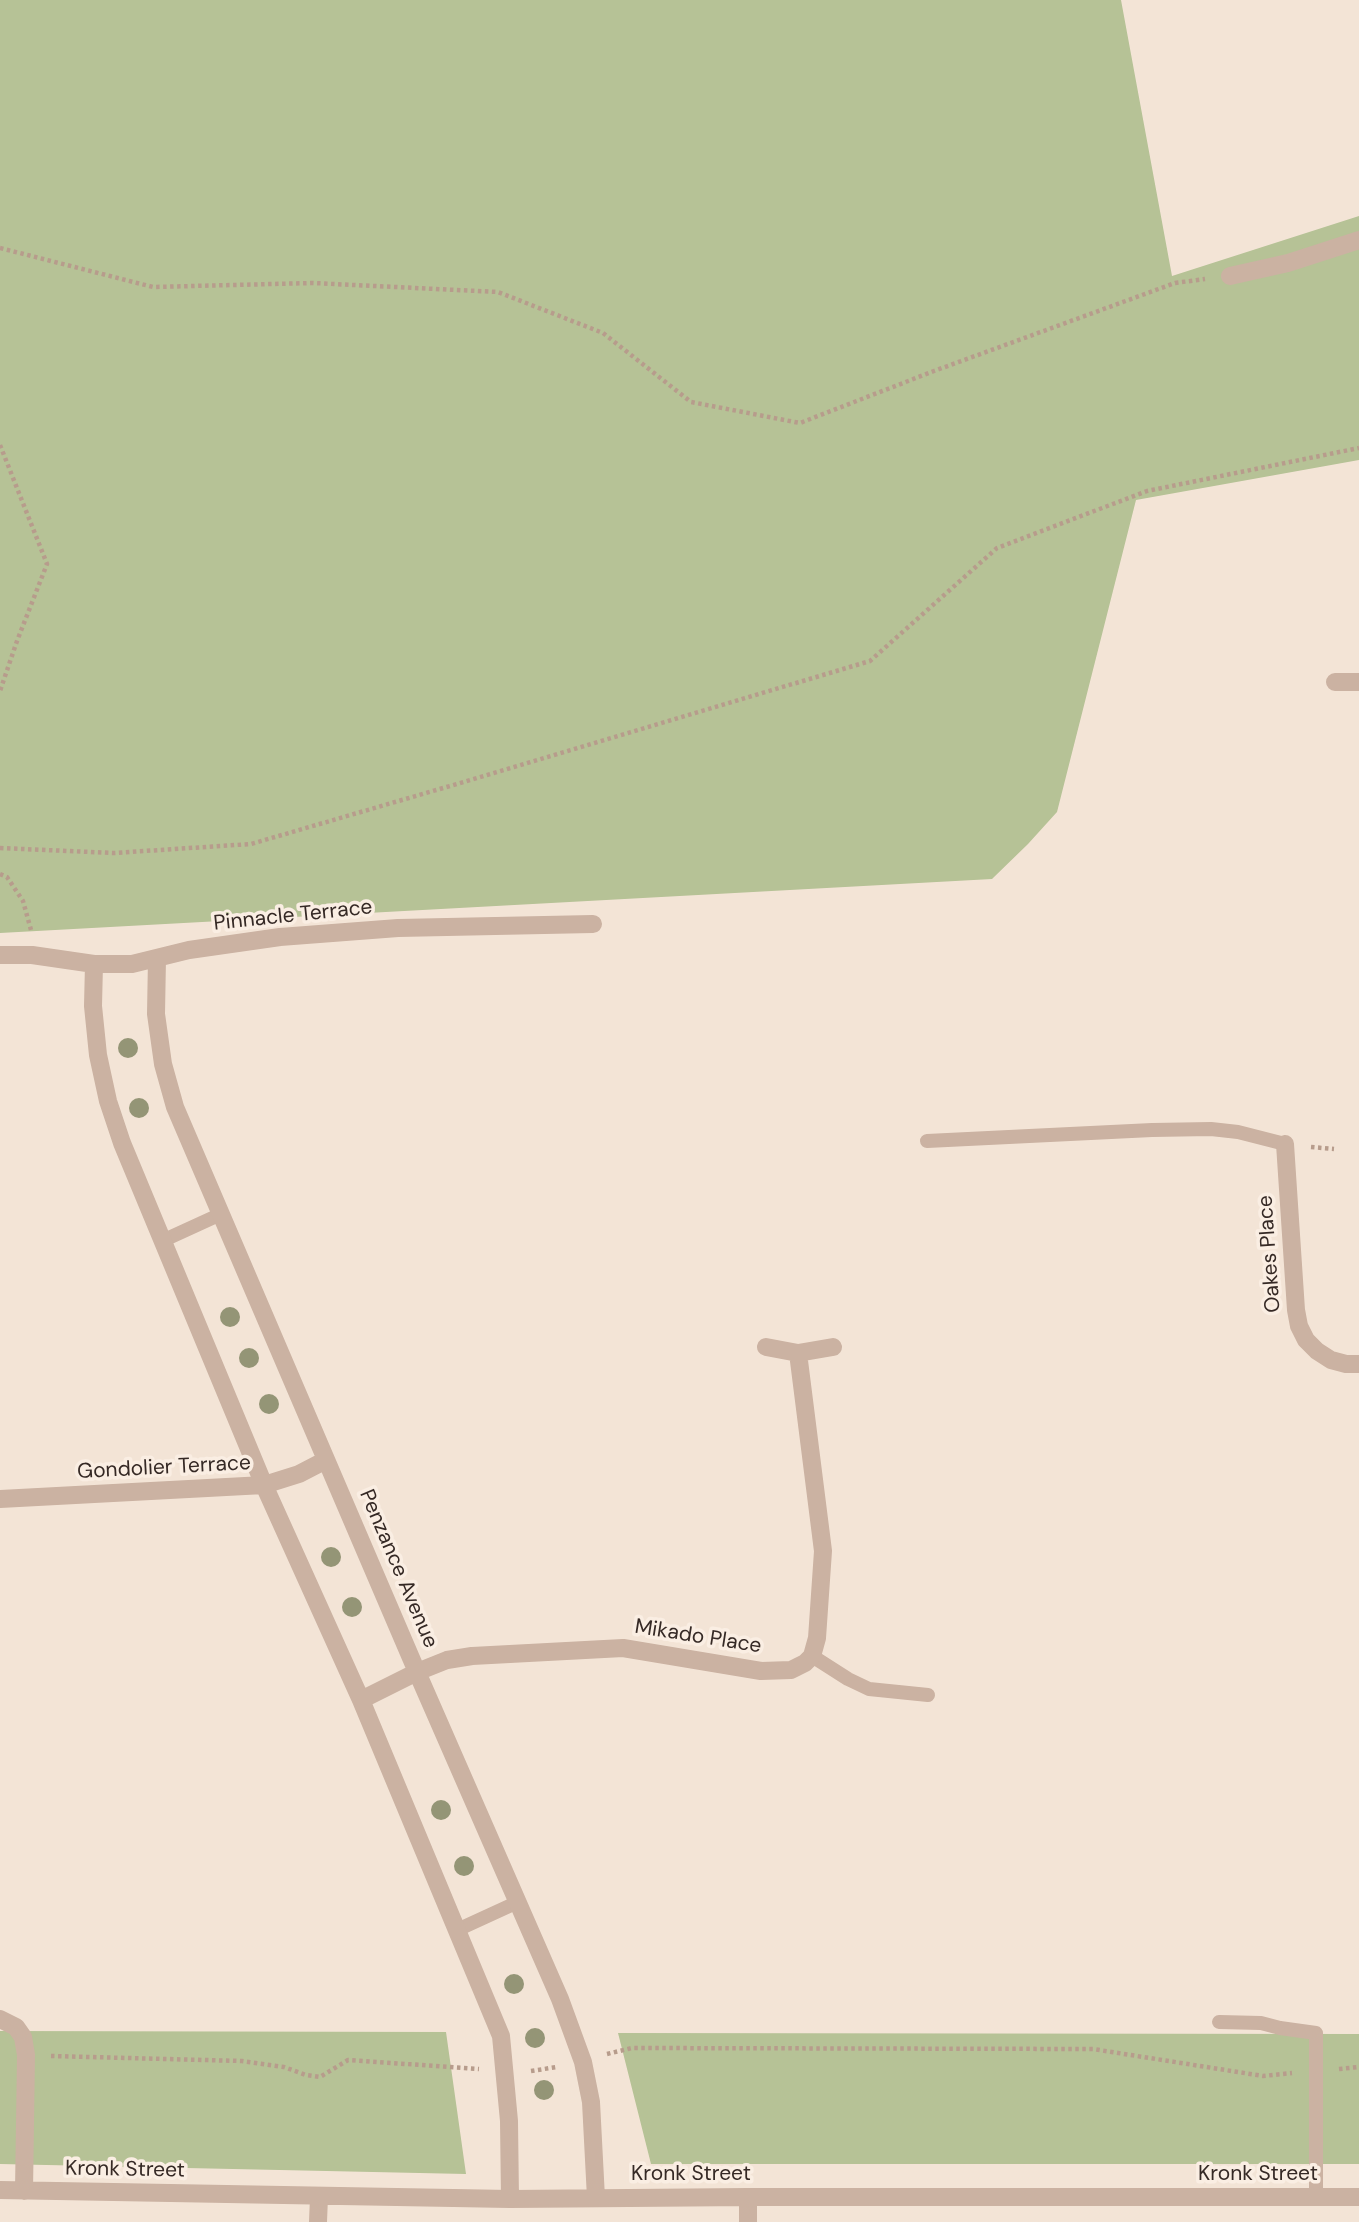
<!DOCTYPE html>
<html>
<head>
<meta charset="utf-8">
<style>
  body { margin:0 }
  canvas { display:block; background:#f3e4d6 }
</style>
</head>
<body>
<canvas width="1359" height="2222"></canvas>
<script>
const c = document.querySelector('canvas').getContext('2d');
c.lineJoin = 'round';
function fill(path, color) { c.fillStyle = color; c.fill(path, 'evenodd'); }
const shape = rows => new Path2D(rows.map(r => 'M' + r).join(''));
function strokePath(path, color, width, dash) { c.strokeStyle = color; c.lineWidth = width; c.lineCap = dash ? 'butt' : 'round'; c.setLineDash(dash || []); c.stroke(path); }
function label(font, color, halo, rows, align = 'center') {
  c.font = font + ' "DM Sans",sans-serif'; c.lineWidth = 7; c.setLineDash([]); c.textBaseline = 'middle'; c.strokeStyle = halo; c.fillStyle = color; for (const [text, x, y, turn = 0] of rows) {
    c.save(); c.translate(x, y); c.rotate((+turn || 0) * Math.PI / 180); c.textAlign = isNaN(turn) ? turn : align; if (halo) c.strokeText(text, 0, 0); c.fillText(text, 0, 0); c.restore();
  }
}
const green = shape([
  [0,0,1121,0,1172,276,1359,216,1359,460,1136,500,1057,812,1028,844,992,879,0,933],
  [0,2031,446,2032,466,2174,0,2164],
  [618,2033,1359,2034,1359,2164,651,2164]
]);
const path = shape([
  [0,248,153,287,313,283,498,292,603,333,691,402,800,423,934,371,1175,283,1205,279],
  [0,445,47,564,17,641,0,691],
  [0,848,114,853,251,844,450,786,870,661,997,548,1147,491,1359,448],
  [0,874,7,877,23,901,31,930],
  [1311,1147,1334,1149],
  [607,2054,632,2048,1093,2049,1263,2076,1292,2073],
  [51,2056,242,2061,284,2067,306,2075,320,2077,348,2060,479,2069],
  [1339,2069,1359,2067],
  [531,2071,557,2067]
]);
const service = shape([
  [927,1141,1152,1130,1211,1129,1238,1132,1285,1144],
  [162,1241,221,1214],
  [812,1656,848,1679,869,1689,928,1695],
  [457,1930,518,1902],
  [1219,2022,1261,2023,1280,2028,1316,2033,1316,2197]
]);
const minor = shape([
  [1230,276,1288,263,1359,240],
  [1335,682,1359,682],
  [0,955,32,955,94,964,132,964,189,950,280,937,398,928,593,924],
  [157,958,156,1014,163,1064,175,1107,417,1672,560,1999,583,2062,591,2102,596,2198],
  [94,964,93,1006,98,1055,108,1101,122,1143,264,1485,361,1700,501,2036,509,2121,510,2199],
  [1285,1144,1296,1310,1299,1326,1306,1340,1317,1351,1331,1360,1346,1364,1359,1364],
  [766,1347,798,1353,833,1347],
  [0,1499,264,1485,299,1474,326,1460],
  [361,1700,417,1672,447,1660,472,1656,623,1648,761,1671,791,1670,805,1663,812,1656,817,1638,823,1551,798,1353],
  [0,2019,16,2027,23,2037,26,2055,24,2191],
  [0,2190,510,2199,748,2197,1359,2197],
  [748,2197,748,2222],
  [318,2222,319,2197]
]);
const trees = [
  [128,1048],
  [139,1108],
  [230,1317],
  [249,1358],
  [269,1404],
  [331,1557],
  [352,1607],
  [441,1810],
  [464,1866],
  [514,1984],
  [535,2038],
  [544,2090]
];
const streetNames = [
  ["Pinnacle Terrace",293,916,-6],
  ["Oakes Place",1270,1254,-94],
  ["Gondolier Terrace",164,1468,-3],
  ["Penzance Avenue",398,1569,67],
  ["Mikado Place",698,1637,9],
  ["Kronk Street",125,2170,1],
  ["Kronk Street",691,2174],
  ["Kronk Street",1258,2174]
];
fill(green, '#b6c296');
strokePath(path, '#b79c8c', 4.5, [3.5, 3.5]);
strokePath(service, '#cbb2a2', 14);
strokePath(minor, '#cbb2a2', 18);
c.fillStyle = '#949576';
for (const [x, y] of trees) { c.beginPath(); c.arc(x, y, 10, 0, 2 * Math.PI); c.fill(); }
label('21px', '#352925', '#faeee3', streetNames);
</script>
</body>
</html>
